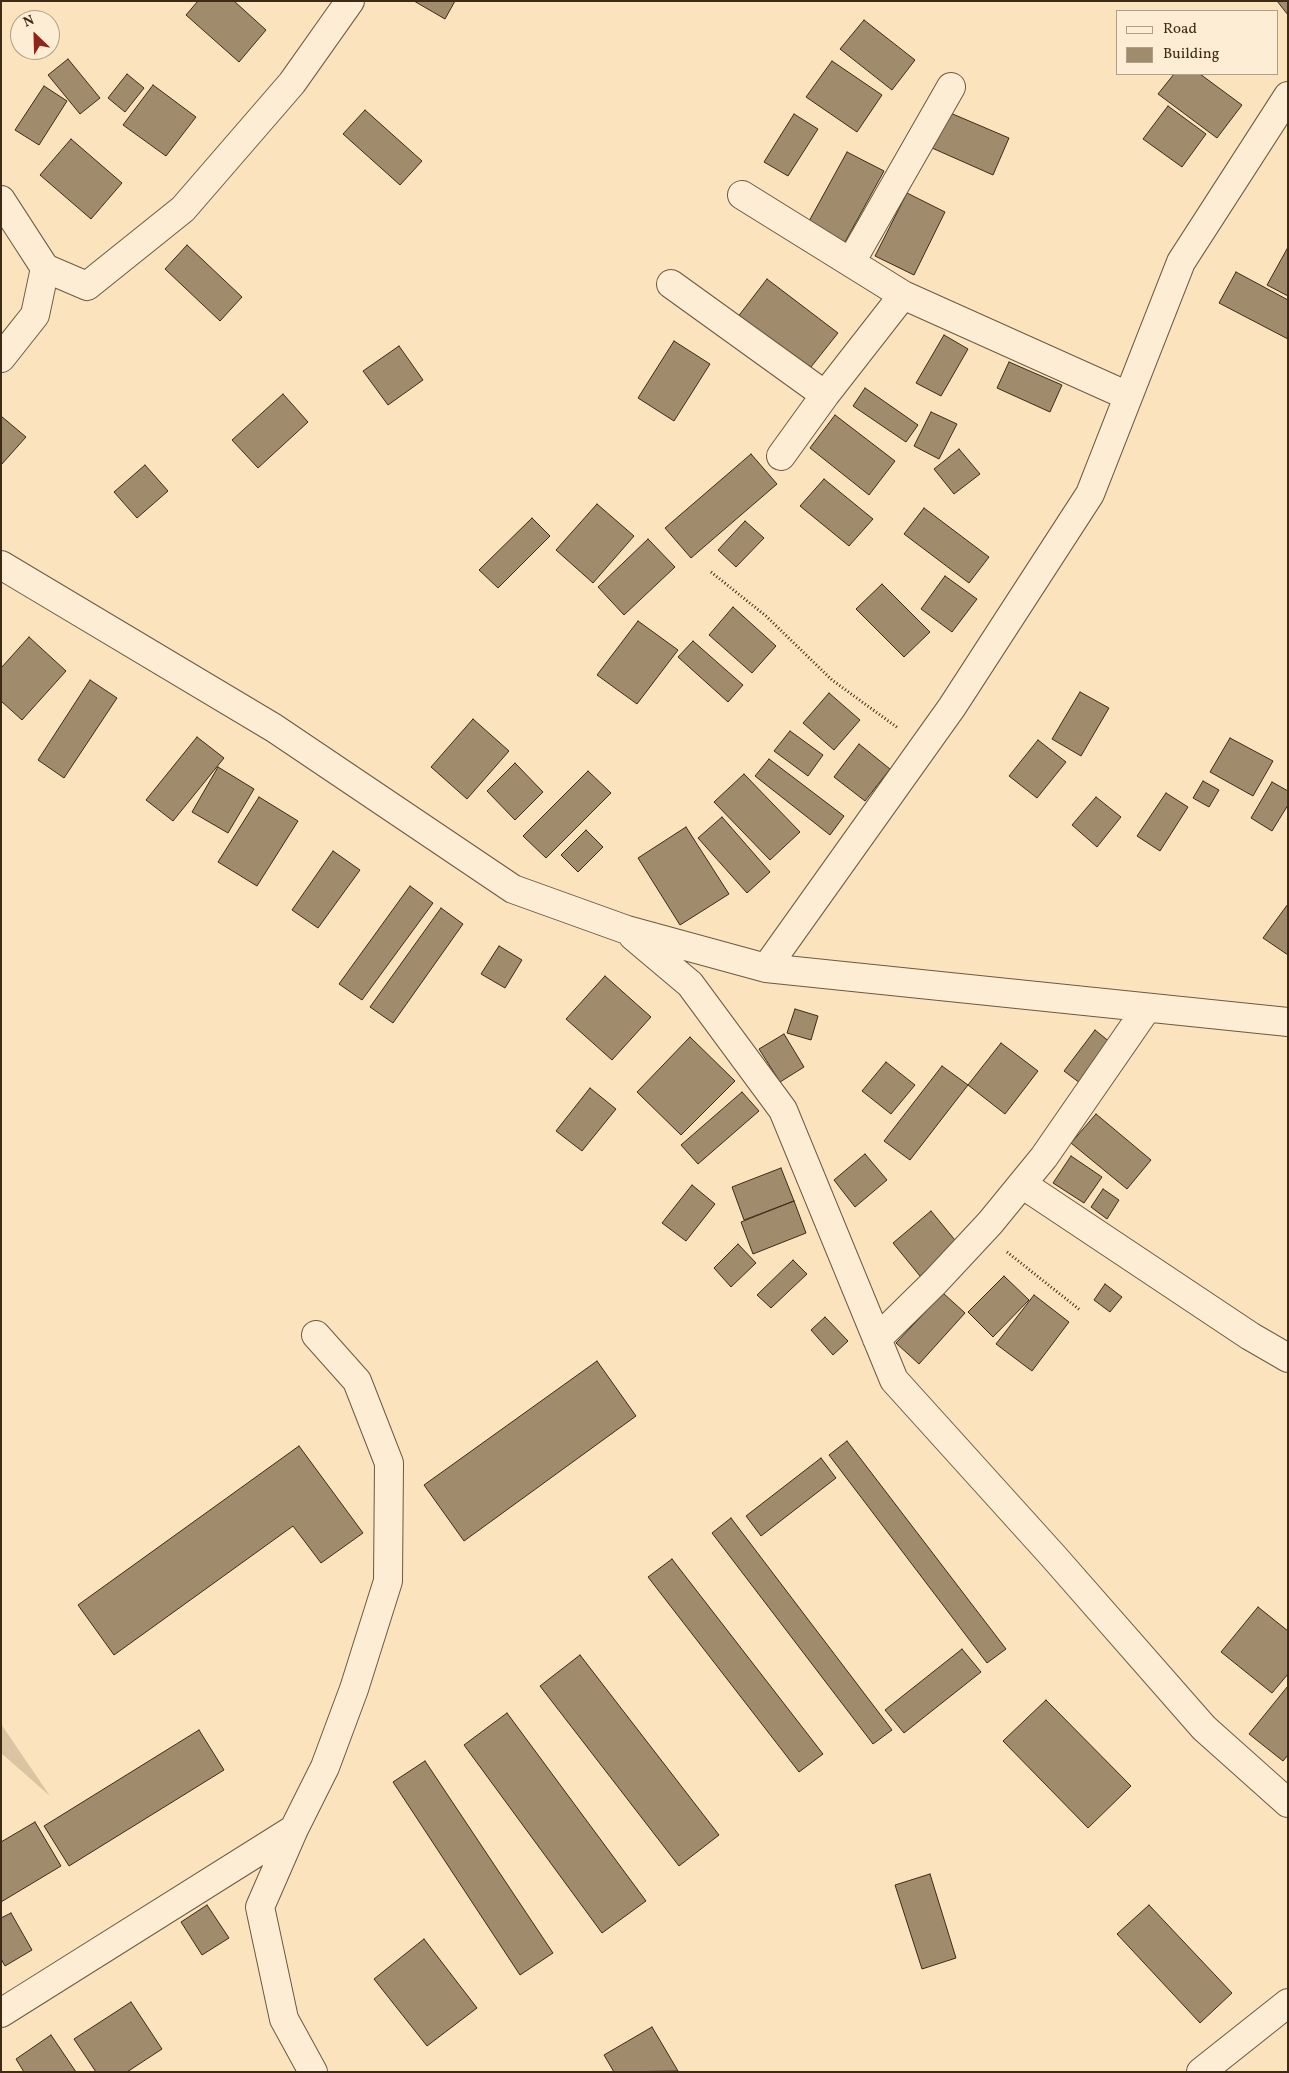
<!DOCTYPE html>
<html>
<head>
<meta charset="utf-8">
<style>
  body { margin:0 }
  #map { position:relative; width:1289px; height:2073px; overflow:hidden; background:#fae3bd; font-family:Vollkorn,serif }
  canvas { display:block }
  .frame { position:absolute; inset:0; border:2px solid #3e2b17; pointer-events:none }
  .legend { position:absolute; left:1116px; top:10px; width:162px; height:65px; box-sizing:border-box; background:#fcedd4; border:1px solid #b09f88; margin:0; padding:6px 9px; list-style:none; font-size:15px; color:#3e2b17 }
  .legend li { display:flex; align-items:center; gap:10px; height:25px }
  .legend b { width:25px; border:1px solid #b09f88 }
  .north { position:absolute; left:10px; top:10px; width:50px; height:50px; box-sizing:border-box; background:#fcedd4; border:1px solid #b09f88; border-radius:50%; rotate:336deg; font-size:14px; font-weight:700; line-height:20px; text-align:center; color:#3e2b17 }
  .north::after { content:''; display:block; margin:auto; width:18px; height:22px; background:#8f2418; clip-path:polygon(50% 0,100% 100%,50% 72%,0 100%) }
</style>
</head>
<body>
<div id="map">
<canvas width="1289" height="2073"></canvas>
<div class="frame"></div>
<ul class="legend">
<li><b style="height:6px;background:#fcedd4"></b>Road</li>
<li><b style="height:14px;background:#a08b6d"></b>Building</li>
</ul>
<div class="north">N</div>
</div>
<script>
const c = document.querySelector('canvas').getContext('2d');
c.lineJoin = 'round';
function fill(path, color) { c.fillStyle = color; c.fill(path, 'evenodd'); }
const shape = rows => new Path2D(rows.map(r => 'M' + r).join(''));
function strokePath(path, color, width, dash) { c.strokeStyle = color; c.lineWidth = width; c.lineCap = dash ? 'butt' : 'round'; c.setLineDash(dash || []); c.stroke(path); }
const green = shape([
  [1,1724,50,1796,1,1753]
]);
const building = shape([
  [198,1,234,1,266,30,239,62,186,15,198,1],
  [414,1,455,1,445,19,414,1],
  [1277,1,1288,1,1288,15,1277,1],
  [864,20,915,60,892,90,840,49,864,20],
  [68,59,100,98,80,114,48,75,68,59],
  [832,61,882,95,857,132,806,97,832,61],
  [127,74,144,88,125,112,108,98,127,74],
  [1174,74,1200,74,1242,105,1217,138,1158,94,1174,74],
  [153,85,196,117,166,156,123,125,153,85],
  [44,86,67,101,39,145,15,130,44,86],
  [1168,106,1206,134,1182,167,1143,139,1168,106],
  [365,110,422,161,400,185,343,134,365,110],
  [948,112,1009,138,993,175,932,148,948,112],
  [794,114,818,129,788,176,764,162,794,114],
  [71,139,122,183,91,219,40,175,71,139],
  [847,152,884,171,845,242,808,223,847,152],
  [907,193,945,212,914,275,875,256,907,193],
  [187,245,242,297,220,321,165,269,187,245],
  [1287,249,1288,249,1288,296,1267,285,1287,249],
  [1236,272,1288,300,1288,339,1219,303,1236,272],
  [767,279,838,333,807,372,737,318,767,279],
  [944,335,968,349,941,396,916,383,944,335],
  [674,341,710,364,674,421,638,398,674,341],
  [399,346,423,380,388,405,363,371,399,346],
  [1009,362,1062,385,1050,412,997,388,1009,362],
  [865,388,918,425,906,442,853,406,865,388],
  [283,394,308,422,258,468,232,440,283,394],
  [931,412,957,424,939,459,914,446,931,412],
  [835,415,895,461,869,495,810,448,835,415],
  [1,416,26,437,1,465,1,416],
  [959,449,980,474,954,494,934,469,959,449],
  [751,454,777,484,691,558,665,528,751,454],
  [145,465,168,491,137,518,114,492,145,465],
  [824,479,873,519,849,546,800,506,824,479],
  [597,504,634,536,593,583,556,550,597,504],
  [924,508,989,557,969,583,904,534,924,508],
  [532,518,550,536,498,588,479,570,532,518],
  [745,521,764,538,736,567,718,550,745,521],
  [648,539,675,567,624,615,598,587,648,539],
  [945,576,977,599,952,632,921,609,945,576],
  [882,584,930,632,904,657,856,609,882,584],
  [733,607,776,646,752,673,709,635,733,607],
  [638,621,678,650,637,704,597,675,638,621],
  [29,637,66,671,22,720,1,701,1,668,29,637],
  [693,641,743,685,728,702,678,657,693,641],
  [90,680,117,698,64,778,38,760,90,680],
  [1080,692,1109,708,1081,756,1052,739,1080,692],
  [829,693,860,720,834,750,803,723,829,693],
  [473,719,509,751,467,799,431,767,473,719],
  [790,731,823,755,808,776,774,751,790,731],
  [197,737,224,758,173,821,146,800,197,737],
  [1230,738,1273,761,1253,796,1210,772,1230,738],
  [1038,740,1066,762,1037,798,1009,776,1038,740],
  [859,744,890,769,865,801,834,777,859,744],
  [769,759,844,816,830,835,755,776,769,759],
  [515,763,543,792,515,820,487,791,515,763],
  [218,767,254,789,228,833,192,812,218,767],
  [588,771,611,793,546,858,523,836,588,771],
  [744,774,800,832,770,860,714,802,744,774],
  [1203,781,1219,790,1209,807,1193,798,1203,781],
  [1272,782,1288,791,1288,805,1272,831,1251,818,1272,782],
  [1166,793,1188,807,1160,851,1137,836,1166,793],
  [259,797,298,821,257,886,218,862,259,797],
  [1096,797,1121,817,1097,847,1072,825,1096,797],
  [722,817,770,872,747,893,698,838,722,817],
  [686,827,729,894,680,925,638,858,686,827],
  [586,830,603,847,578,872,561,855,586,830],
  [333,851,360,870,318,928,292,910,333,851],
  [410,886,433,903,362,1000,339,984,410,886],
  [1288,904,1288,955,1263,938,1288,904],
  [441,908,463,924,393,1023,370,1007,441,908],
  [499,946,522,960,505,988,481,974,499,946],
  [605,976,651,1017,612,1060,566,1019,605,976],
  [795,1009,818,1016,811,1040,787,1033,795,1009],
  [1095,1030,1116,1047,1084,1086,1064,1071,1095,1030],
  [784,1034,804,1067,780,1082,759,1049,784,1034],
  [690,1037,735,1081,681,1135,637,1092,690,1037],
  [1001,1043,1038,1071,1005,1114,968,1085,1001,1043],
  [886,1062,915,1085,891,1114,862,1091,886,1062],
  [942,1066,968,1085,910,1160,884,1141,942,1066],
  [590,1088,616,1109,582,1151,556,1131,590,1088],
  [742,1092,759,1111,698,1164,681,1145,742,1092],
  [1096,1114,1151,1160,1127,1189,1071,1143,1096,1114],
  [865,1154,887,1180,855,1207,834,1180,865,1154],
  [1071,1156,1102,1177,1084,1203,1053,1183,1071,1156],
  [781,1168,794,1201,744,1220,732,1187,781,1168],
  [692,1185,715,1204,686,1241,662,1223,692,1185],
  [1103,1189,1119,1200,1107,1219,1091,1207,1103,1189],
  [794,1201,806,1233,753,1254,741,1222,794,1201],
  [931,1211,959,1245,920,1276,893,1243,931,1211],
  [738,1244,756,1263,731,1287,714,1268,738,1244],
  [793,1260,807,1274,771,1308,757,1295,793,1260],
  [1004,1276,1029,1300,993,1337,968,1312,1004,1276],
  [1105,1284,1122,1297,1110,1312,1094,1300,1105,1284],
  [943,1293,965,1313,919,1364,896,1343,943,1293],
  [1034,1295,1069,1322,1032,1371,996,1344,1034,1295],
  [825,1317,848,1341,833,1355,811,1330,825,1317],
  [597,1361,636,1416,464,1541,424,1485,597,1361],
  [847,1441,1006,1649,987,1663,829,1455,847,1441],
  [299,1446,363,1533,321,1563,293,1526,114,1655,78,1605,299,1446],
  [821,1458,836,1478,761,1536,746,1516,821,1458],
  [731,1518,892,1730,873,1744,712,1533,731,1518],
  [672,1559,823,1754,799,1772,648,1577,672,1559],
  [1258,1607,1288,1631,1288,1674,1272,1693,1221,1652,1258,1607],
  [962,1649,981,1672,904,1733,885,1710,962,1649],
  [580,1655,719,1835,679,1866,540,1686,580,1655],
  [1288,1686,1288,1755,1283,1761,1249,1734,1288,1686],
  [1046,1700,1131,1786,1088,1828,1003,1741,1046,1700],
  [507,1713,646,1901,602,1933,464,1745,507,1713],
  [199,1730,224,1770,69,1866,44,1826,199,1730],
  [425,1761,553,1953,520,1975,393,1782,425,1761],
  [35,1822,61,1866,1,1902,1,1842,35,1822],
  [930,1874,956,1958,922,1969,895,1885,930,1874],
  [207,1905,229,1938,202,1955,181,1922,207,1905],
  [1149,1905,1232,1993,1200,2023,1117,1934,1149,1905],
  [11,1913,32,1950,5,1966,1,1959,1,1918,11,1913],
  [424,1939,477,2008,427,2046,374,1979,424,1939],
  [131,2002,162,2049,127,2072,96,2072,74,2039,131,2002],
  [652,2027,678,2071,614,2072,604,2055,652,2027],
  [51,2035,76,2072,24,2072,16,2059,51,2035]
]);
const path = shape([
  [711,572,766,616,832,680,898,728],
  [1007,1252,1080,1310]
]);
const minor = shape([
  [742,195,903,295,1128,396],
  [1,200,45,268,35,315,1,358],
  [851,262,951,87],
  [45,268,87,286,183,209,292,83,350,1],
  [671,284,825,395,781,456],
  [825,395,903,295],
  [1,565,274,728,513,889,627,930,766,968,1288,1022],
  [633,936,690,984,783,1110,894,1380,1054,1557,1204,1728,1288,1803],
  [766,968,952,707,1090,494,1181,262,1288,96],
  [1022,1184,1250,1336,1288,1358],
  [877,1339,935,1282,990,1223,1044,1157,1147,1008],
  [1,2013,294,1829],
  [313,2072,284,2019,260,1907,294,1829,325,1767,354,1689,388,1581,389,1463,357,1381,316,1335],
  [1201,2072,1288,2003]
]);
fill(green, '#dac4a1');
fill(building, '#a08b6d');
strokePath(building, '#3e2b17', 1);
strokePath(minor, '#6d5940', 30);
strokePath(path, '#3e2b17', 3, [1, 2.5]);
strokePath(minor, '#fcedd4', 28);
</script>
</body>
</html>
